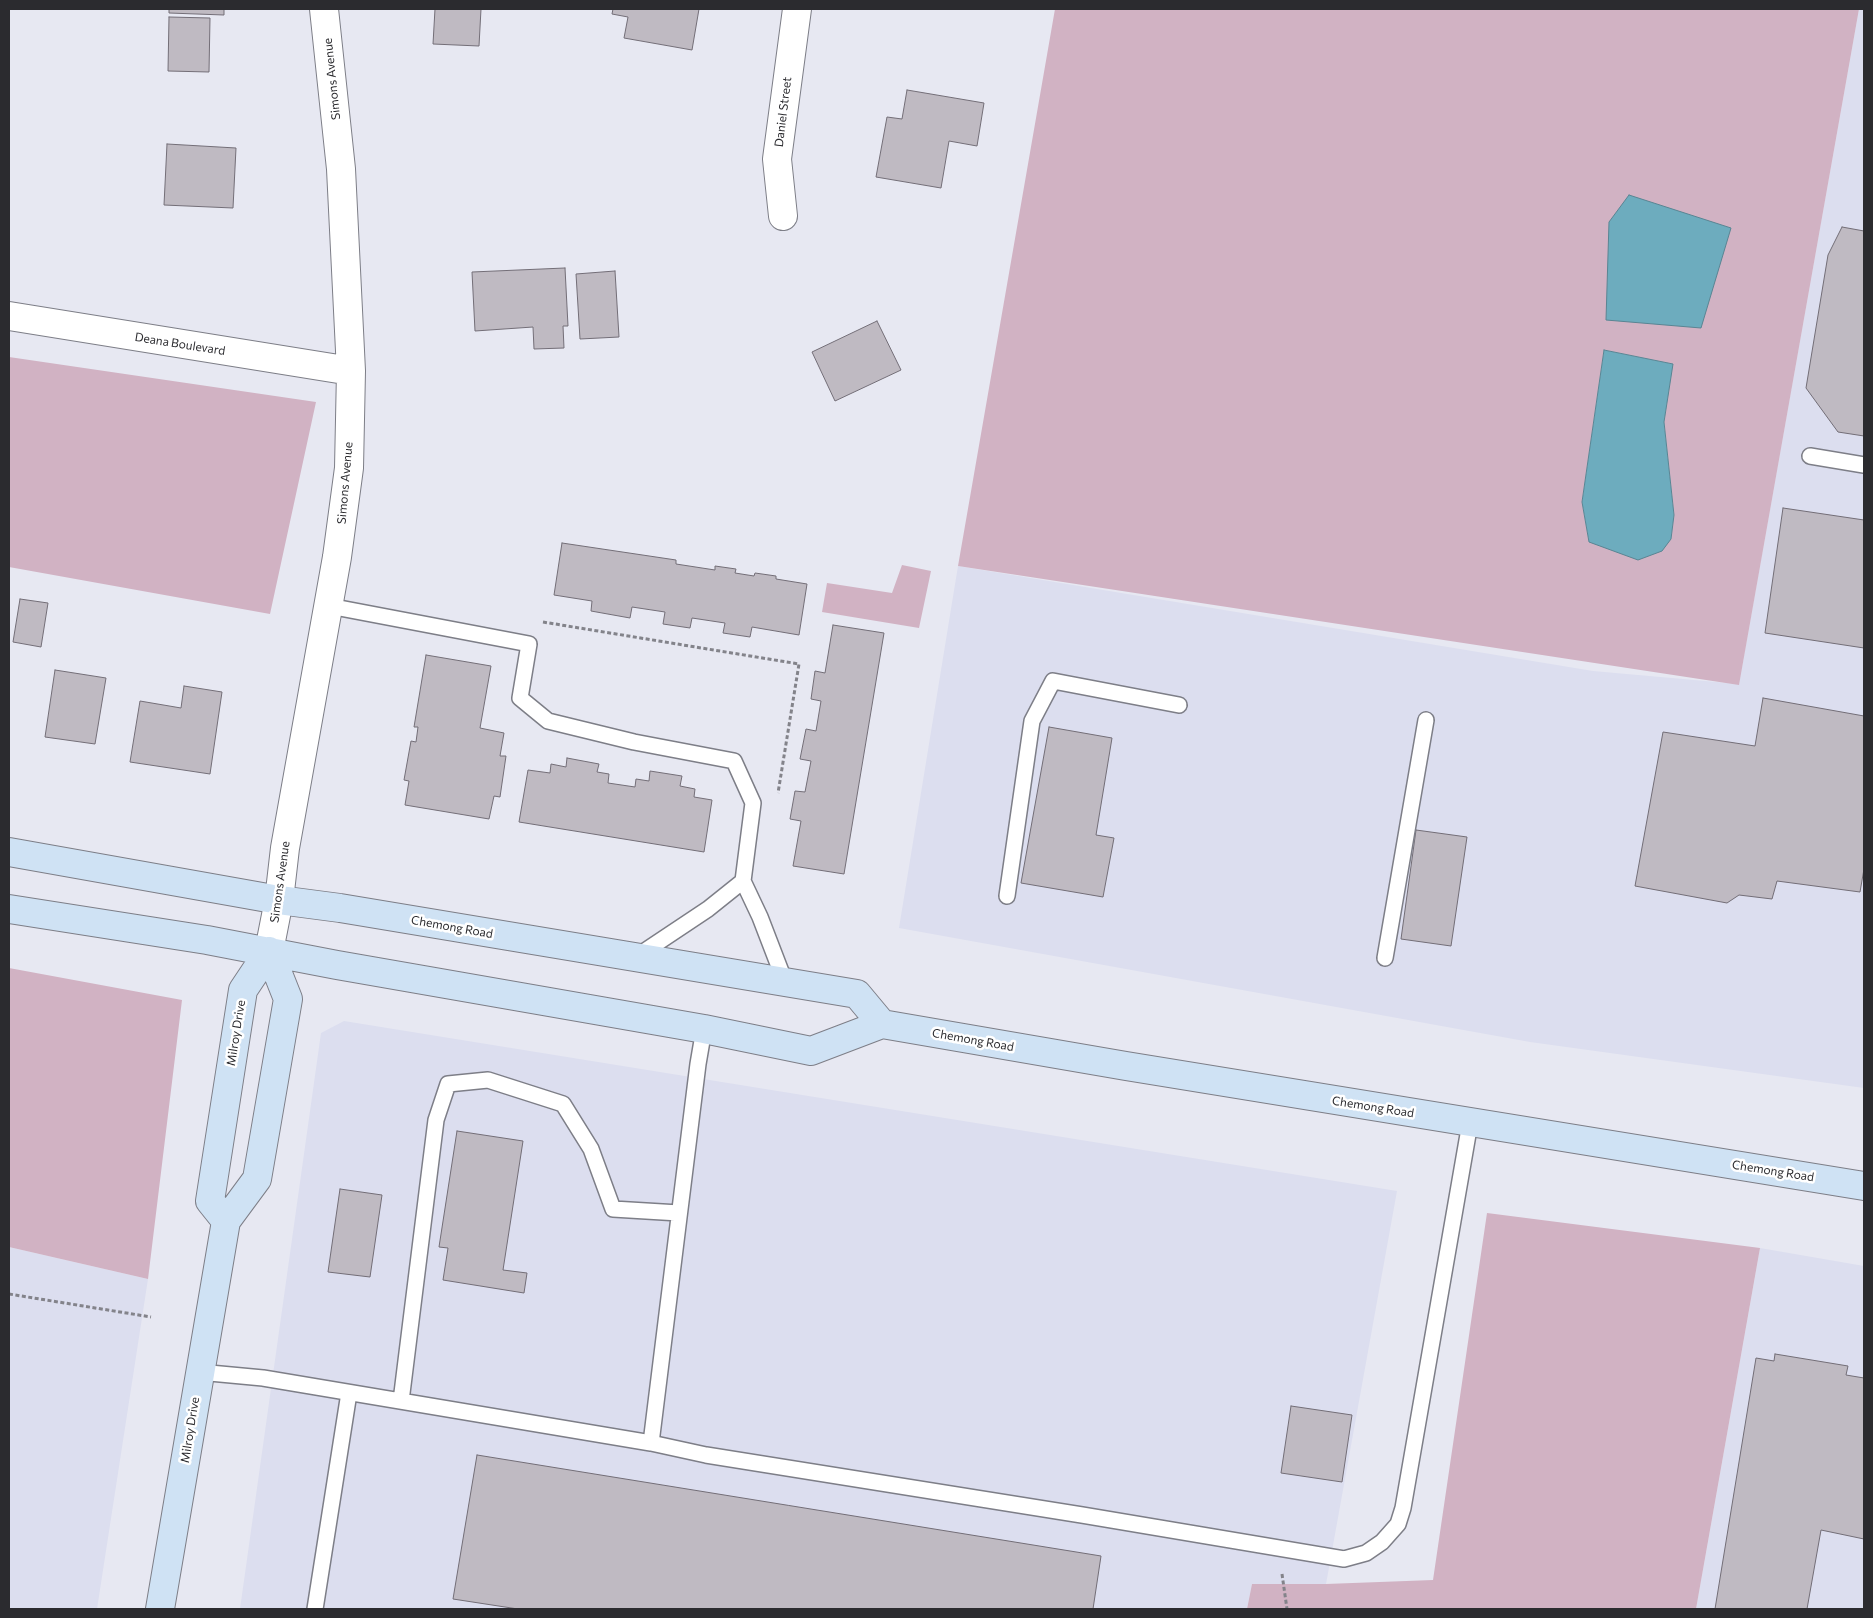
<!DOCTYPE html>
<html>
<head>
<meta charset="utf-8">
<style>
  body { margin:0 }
  #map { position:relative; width:1873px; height:1618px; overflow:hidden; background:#e7e8f2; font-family:Commissioner,sans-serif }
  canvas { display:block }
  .frame { position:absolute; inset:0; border:10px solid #2b2b2f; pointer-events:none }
</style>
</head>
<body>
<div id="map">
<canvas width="1873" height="1618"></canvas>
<div class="frame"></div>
</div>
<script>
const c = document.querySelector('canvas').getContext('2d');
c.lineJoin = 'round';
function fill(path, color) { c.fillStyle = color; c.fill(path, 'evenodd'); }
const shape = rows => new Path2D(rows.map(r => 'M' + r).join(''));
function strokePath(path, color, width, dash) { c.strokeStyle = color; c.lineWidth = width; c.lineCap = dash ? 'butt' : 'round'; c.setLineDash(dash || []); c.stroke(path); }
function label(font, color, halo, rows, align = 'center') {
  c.font = font + ' Commissioner,sans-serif'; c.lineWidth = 5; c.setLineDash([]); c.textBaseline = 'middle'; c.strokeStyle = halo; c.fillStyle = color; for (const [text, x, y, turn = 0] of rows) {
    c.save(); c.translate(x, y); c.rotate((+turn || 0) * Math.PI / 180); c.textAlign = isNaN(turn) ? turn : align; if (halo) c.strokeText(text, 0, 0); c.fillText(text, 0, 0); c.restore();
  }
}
const built = shape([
  [1859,9,1864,9,1864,1088,1530,1042,899,928,958,566,1593,671,1739,684],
  [344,1021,1397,1191,1326,1584,1252,1584,1247,1609,240,1609,321,1033],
  [9,1247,148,1279,97,1609,9,1609],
  [1760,1248,1864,1266,1864,1609,1696,1609]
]);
const green = shape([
  [1055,9,1859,9,1739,685,958,566],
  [1604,350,1672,364,1664,422,1674,515,1671,539,1589,542,1582,502],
  [9,357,316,402,270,614,9,567],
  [902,565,931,571,919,628,822,612,827,583,892,593],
  [9,968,182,1000,148,1279,9,1247],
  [1487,1213,1760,1248,1696,1609,1247,1609,1252,1584,1326,1584,1433,1580]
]);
const water = shape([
  [1629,195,1731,228,1701,328,1606,320,1609,222,1629,195],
  [1604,350,1673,364,1664,422,1674,515,1671,539,1662,551,1638,560,1589,542,1582,502,1604,350]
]);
const building = shape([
  [169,9,224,9,224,15,169,13,169,9],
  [435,9,481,9,479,46,433,44,435,9],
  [613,9,699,9,692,50,624,38,628,17,612,14,613,9],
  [169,17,210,18,209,72,168,71,169,17],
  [907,90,984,103,977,146,949,141,941,188,876,177,887,117,902,119,907,90],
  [167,144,236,148,233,208,164,205,167,144],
  [1842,227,1864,231,1864,436,1838,432,1806,388,1828,255,1842,227],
  [565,268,568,326,563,326,564,348,534,349,533,327,475,331,472,272,565,268],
  [615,271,619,337,580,339,576,274,615,271],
  [877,321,901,370,835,401,812,352,877,321],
  [1783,508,1864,520,1864,648,1765,633,1783,508],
  [562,543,676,560,676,564,715,570,715,566,736,569,735,573,754,576,755,573,776,576,776,579,807,584,799,635,752,627,750,637,723,633,725,623,692,618,690,628,663,624,665,612,632,607,630,618,591,611,592,601,554,595,562,543],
  [20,599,48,603,41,647,13,642,20,599],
  [833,625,884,633,844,874,793,866,801,821,790,819,795,791,805,792,811,761,800,759,806,729,816,731,821,701,811,699,815,671,825,673,833,625],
  [426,655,491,666,480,728,504,733,500,756,506,756,500,797,494,796,489,819,405,805,409,781,404,780,411,741,416,742,418,727,414,727,426,655],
  [55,670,106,678,95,744,45,737,55,670],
  [184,686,222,692,210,774,130,762,140,701,181,708,184,686],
  [1763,698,1864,716,1864,869,1860,892,1777,881,1772,899,1739,895,1727,903,1635,886,1663,732,1755,746,1763,698],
  [1049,727,1112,738,1096,835,1114,838,1103,897,1021,883,1049,727],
  [567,758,599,764,597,772,609,774,608,783,635,787,636,779,649,781,650,771,682,776,680,786,695,789,694,797,712,800,704,852,519,822,528,770,550,773,551,764,566,767,567,758],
  [1416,830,1467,837,1451,946,1401,939,1416,830],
  [457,1131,523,1141,503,1270,527,1273,524,1293,443,1280,448,1248,439,1247,457,1131],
  [340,1189,382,1195,370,1277,328,1272,340,1189],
  [1775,1354,1848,1366,1846,1375,1864,1378,1864,1539,1821,1530,1807,1609,1715,1609,1756,1358,1774,1361,1775,1354],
  [1291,1406,1352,1415,1342,1482,1281,1473,1291,1406],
  [477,1455,1101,1556,1093,1609,518,1609,453,1599,477,1455]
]);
const path = shape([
  [543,622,799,664,778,793],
  [9,1294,151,1317],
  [1282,1574,1287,1609]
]);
const lane = shape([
  [1810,456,1864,465],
  [329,606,529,644,520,698,548,721,634,742,734,761,753,803,743,881,760,917,785,982],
  [1007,896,1032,721,1053,681,1179,705],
  [636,957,708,909,743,881],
  [1385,958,1426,720],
  [199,1372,263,1378,651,1443,706,1455,1082,1515,1344,1559,1366,1553,1382,1542,1398,1524,1403,1508,1470,1123],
  [401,1401,436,1120,448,1084,488,1080,563,1104,591,1149,613,1209,679,1213],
  [651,1443,698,1064,704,1029],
  [315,1609,349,1393]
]);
const street = shape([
  [783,216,777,159,797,9],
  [9,316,351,371],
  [269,951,279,900,285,848,337,557,349,468,351,371,341,169,324,9]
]);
const secondary = shape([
  [9,852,279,900,340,908,857,994,882,1024],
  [9,909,207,940,337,965,704,1029,811,1051,882,1024,1126,1066,1864,1186],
  [226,1221,210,1201,243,990,269,951],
  [160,1609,226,1221,257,1179,288,999,269,951]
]);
const streetNames = [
  ["Simons Avenue",332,79,-96],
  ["Daniel Street",783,112,-83],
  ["Deana Boulevard",180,344,9],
  ["Simons Avenue",345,483,-85],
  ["Simons Avenue",280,882,-82],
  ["Chemong Road",452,927,10],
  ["Milroy Drive",236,1033,-81],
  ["Chemong Road",973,1040,10],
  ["Chemong Road",1373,1107,9],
  ["Chemong Road",1773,1171,9],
  ["Milroy Drive",190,1430,-81]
];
fill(built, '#dcdeef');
fill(green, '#d1b2c3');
fill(water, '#6dacbe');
strokePath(water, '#598593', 1);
fill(building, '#bfbac2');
strokePath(building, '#736e77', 1);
strokePath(lane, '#7d7e87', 18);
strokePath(street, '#7d7e87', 30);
strokePath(secondary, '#7d7e87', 30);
strokePath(path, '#83838a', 3, [4, 2.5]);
strokePath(lane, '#fff', 15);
strokePath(street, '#fff', 28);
strokePath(secondary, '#cfe2f4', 28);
label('12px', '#2b2b2f', '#fff', streetNames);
</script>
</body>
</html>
